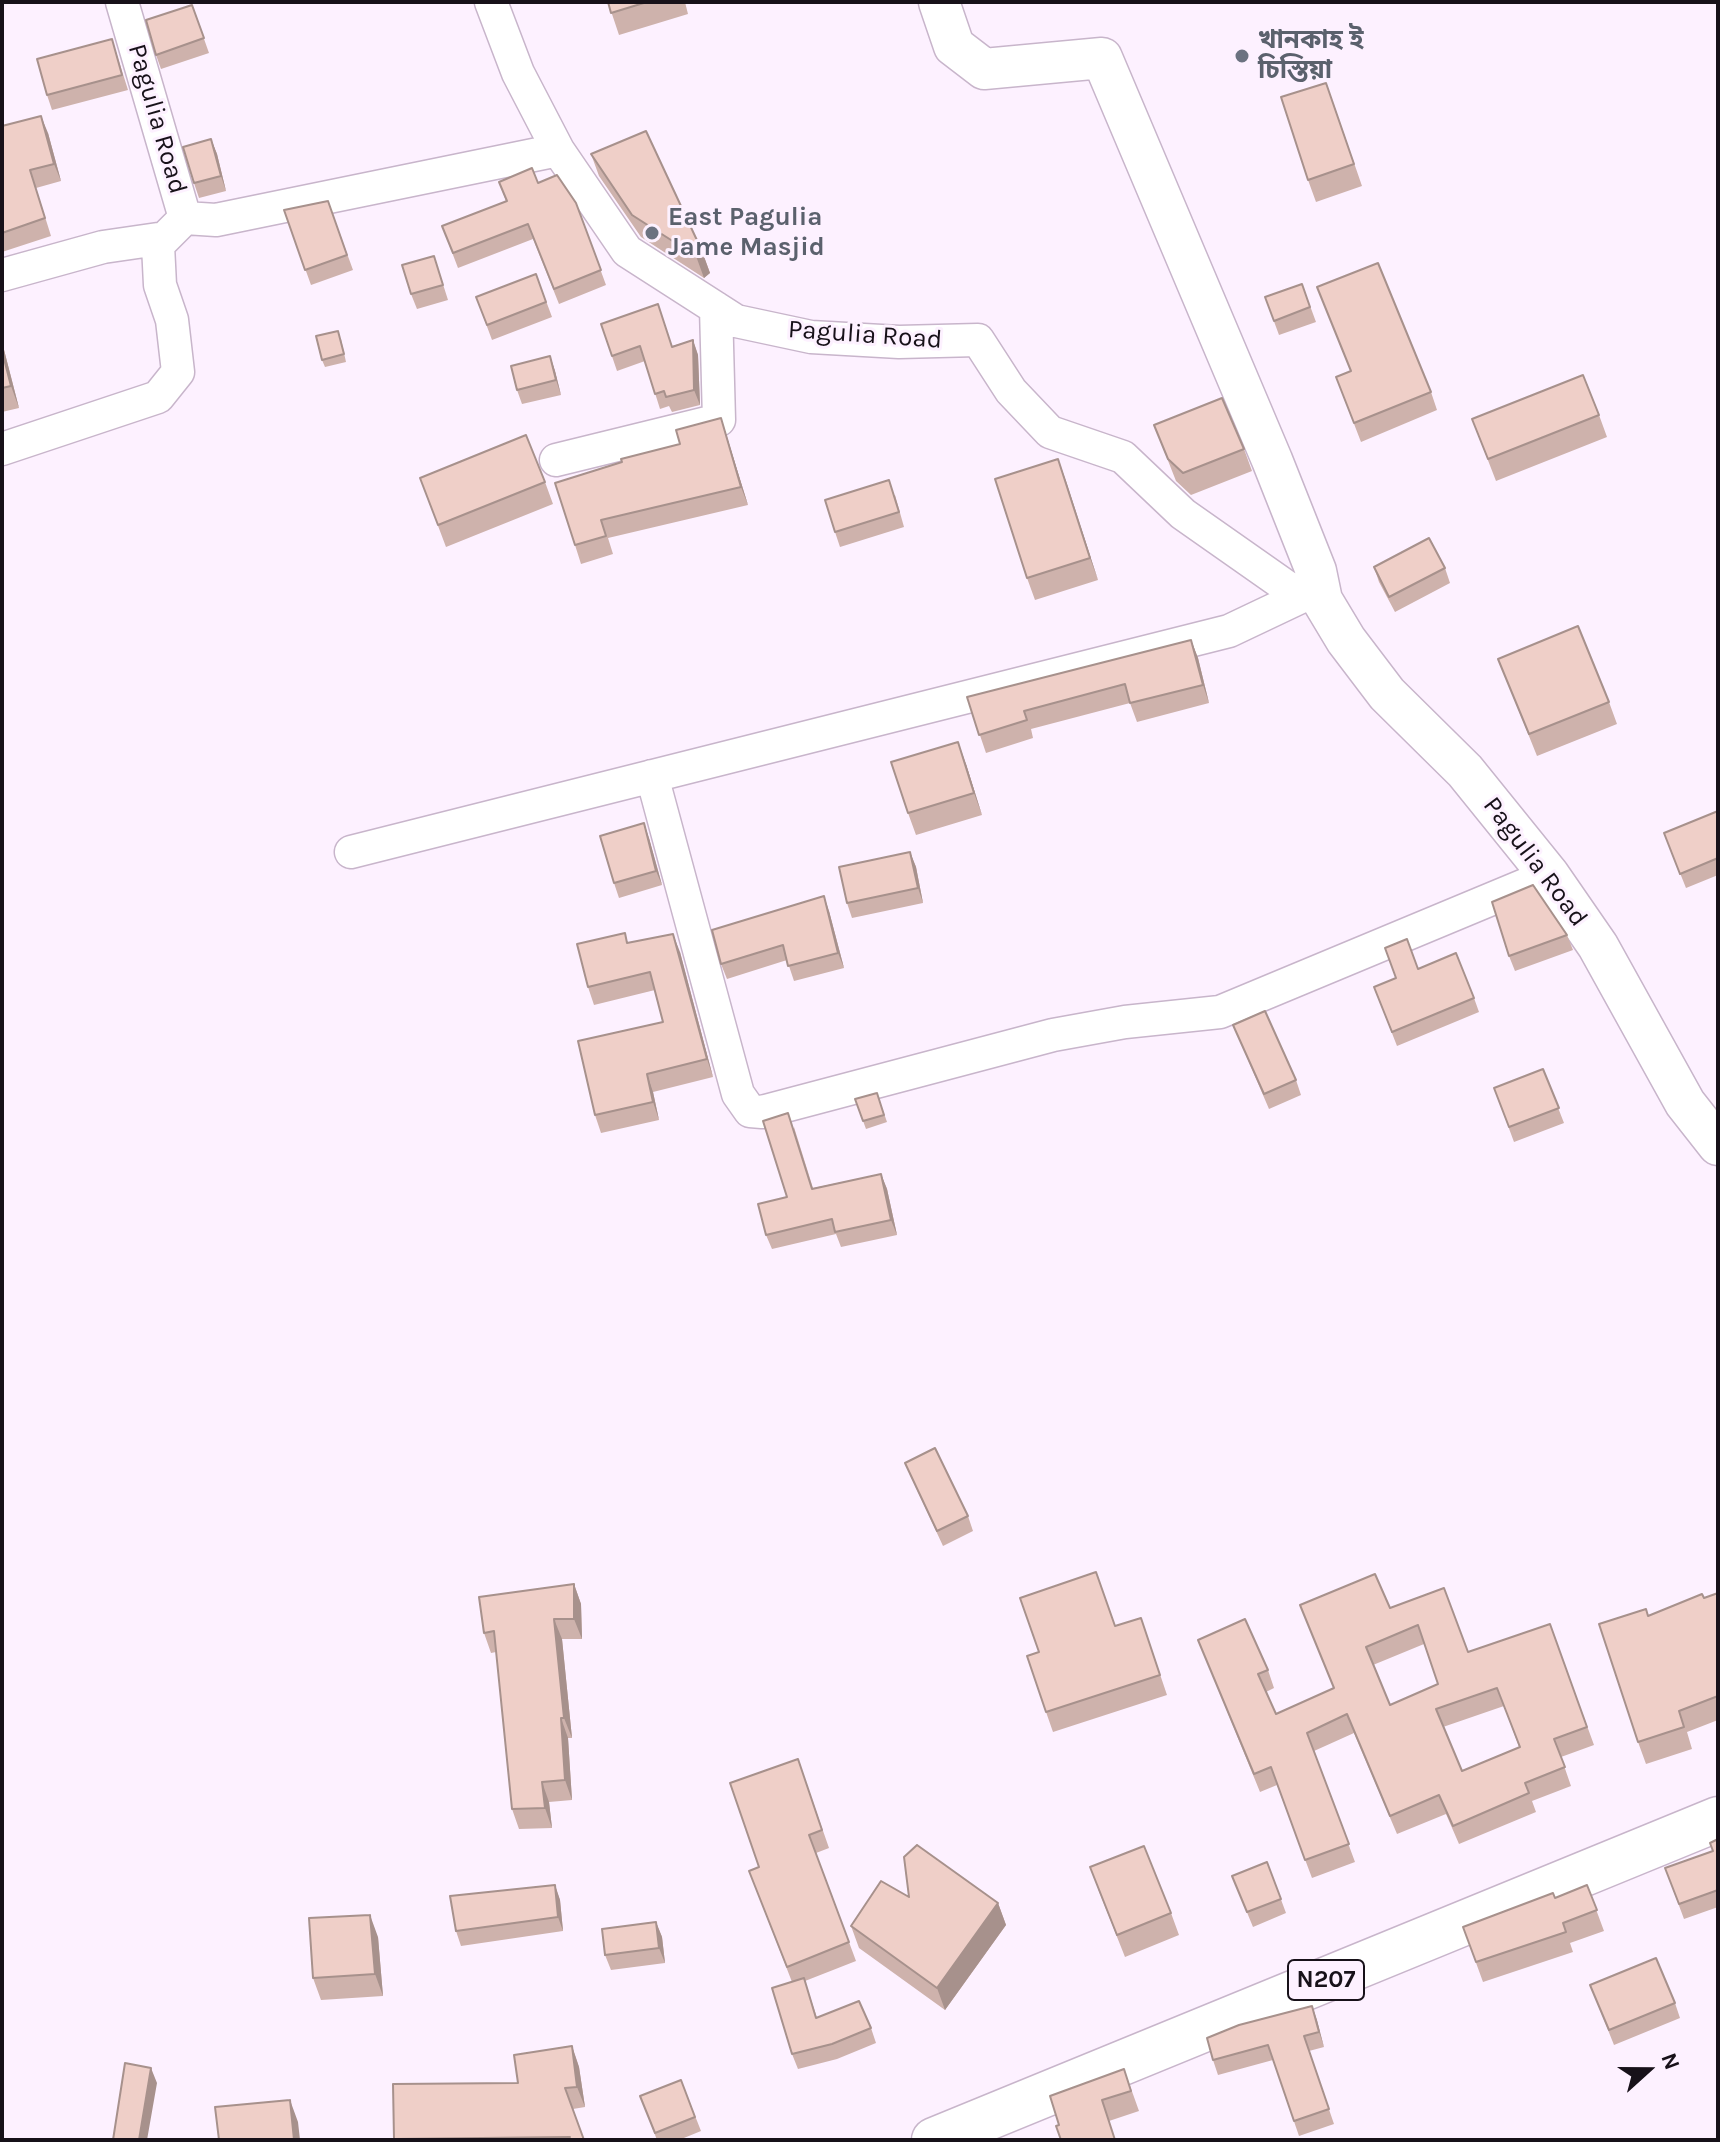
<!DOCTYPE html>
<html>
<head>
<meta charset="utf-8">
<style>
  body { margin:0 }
  #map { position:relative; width:1720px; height:2142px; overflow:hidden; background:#fdf1ff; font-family:Karla,sans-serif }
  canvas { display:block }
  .frame { position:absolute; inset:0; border:4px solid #171119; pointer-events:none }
  .north { position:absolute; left:1608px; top:2030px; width:80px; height:80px; -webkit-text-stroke:6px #fdf1ff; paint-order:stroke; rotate:69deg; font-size:22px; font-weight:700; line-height:32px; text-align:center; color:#171119 }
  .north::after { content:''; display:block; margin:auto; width:28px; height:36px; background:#171119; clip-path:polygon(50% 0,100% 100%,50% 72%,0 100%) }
</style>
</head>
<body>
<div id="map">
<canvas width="1720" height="2142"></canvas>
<div class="frame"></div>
<div class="north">N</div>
</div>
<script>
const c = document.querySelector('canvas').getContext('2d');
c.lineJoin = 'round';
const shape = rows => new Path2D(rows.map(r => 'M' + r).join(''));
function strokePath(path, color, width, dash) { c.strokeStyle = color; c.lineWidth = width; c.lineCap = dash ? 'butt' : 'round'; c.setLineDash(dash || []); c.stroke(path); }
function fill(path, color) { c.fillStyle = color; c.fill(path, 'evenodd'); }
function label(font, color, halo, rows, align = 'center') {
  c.font = font + ' Karla,"Noto Sans Bengali",sans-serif'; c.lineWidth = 6; c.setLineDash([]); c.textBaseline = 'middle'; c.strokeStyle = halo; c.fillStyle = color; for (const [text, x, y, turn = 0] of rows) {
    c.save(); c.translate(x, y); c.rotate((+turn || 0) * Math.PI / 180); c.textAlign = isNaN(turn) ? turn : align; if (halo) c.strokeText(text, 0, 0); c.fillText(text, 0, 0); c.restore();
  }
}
const minor = shape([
  [122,2,185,218,216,220,558,150,627,251,736,321,811,337,899,342,978,340,1011,391,1050,432,1123,457,1183,514,1287,587,1322,600],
  [491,2,518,73,558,150],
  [2,275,103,247,165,238],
  [2,449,158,397,178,372,172,320,160,285,158,245,185,218],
  [556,460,719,420,716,308],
  [652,776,738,1094,750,1111,762,1112,1053,1035,1125,1022,1220,1012,1549,875],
  [351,852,1229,631,1307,594]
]);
const tertiary = shape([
  [939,2,954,46,984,69,1102,58,1272,460,1316,571,1322,600,1346,640,1387,694,1465,771,1549,875,1598,946,1685,1103,1718,1145]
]);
const trunk = shape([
  [934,2140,1718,1819]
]);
const wall = shape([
  [608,2,685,2,688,14,619,35],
  [192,5,209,53,161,69,156,55],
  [112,39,128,90,52,110,47,95],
  [1334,105,1362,186,1316,202,1308,180],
  [2,126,48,133,61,181,36,188,51,236,2,252],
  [211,139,217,154,226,191,199,198,194,183],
  [591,154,702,251,710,273,704,278,641,237,599,176],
  [499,182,538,183,576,203,606,285,559,304,533,239,458,268,442,226,506,201],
  [328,201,353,270,311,285,284,210],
  [434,256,448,300,417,309,411,294],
  [536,274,552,317,492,340,476,297],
  [1302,284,1316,322,1279,335,1265,297],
  [601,324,672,346,693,340,698,355,700,405,672,412,669,406,660,409,645,361,617,371],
  [341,339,346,362,325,367,322,360],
  [2,342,19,408,2,412],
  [550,356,555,371,561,395,522,404,517,390],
  [1336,377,1431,392,1437,410,1361,442],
  [1599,415,1607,437,1496,481,1472,419],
  [721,418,748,505,608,538,613,554,581,564,575,545,680,444],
  [1154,425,1244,449,1252,471,1191,495,1176,481],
  [1058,459,1098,580,1035,600,1027,578],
  [420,478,545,482,553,504,446,547],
  [895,495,904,527,840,547,835,532],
  [1374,567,1445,568,1450,583,1395,612,1379,582],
  [1191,640,1198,658,1209,703,1137,722,1130,703,1031,729,1033,738,986,753,967,697],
  [1498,659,1609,702,1617,724,1537,756],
  [966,764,982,815,916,835,908,813],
  [1718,811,1718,875,1686,888,1664,833],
  [649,838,662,885,619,898,614,883],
  [910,852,916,867,923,903,852,918,847,903],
  [829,911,844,968,794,981,787,960,727,979,721,964],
  [1567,935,1573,950,1515,971,1509,956],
  [629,943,680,952,713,1077,653,1092,659,1120,601,1133,595,1115,663,1022,655,990,594,1005,588,987],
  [1418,969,1474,998,1479,1012,1397,1046,1374,987],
  [1233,1025,1296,1080,1301,1095,1269,1109],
  [1543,1069,1564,1123,1514,1142,1494,1088],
  [877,1093,887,1122,866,1129,855,1099],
  [794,1127,813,1188,881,1174,887,1189,897,1235,841,1247,836,1234,772,1249,766,1235,787,1197],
  [905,1463,968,1516,973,1531,943,1546,911,1477],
  [574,1584,581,1604,582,1639,562,1639,572,1738,568,1738,572,1800,549,1802,552,1828,519,1829,512,1809,496,1652,491,1653,484,1633],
  [1718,1593,1718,1720,1687,1732,1692,1749,1646,1764,1638,1742,1704,1598],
  [1300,1605,1390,1608,1468,1652,1550,1624,1594,1745,1561,1757,1571,1786,1532,1801,1536,1812,1459,1844,1446,1814,1397,1834,1354,1733,1314,1751,1355,1862,1312,1878,1277,1785,1260,1792,1198,1640,1268,1670,1274,1688,1266,1692,1276,1714,1334,1688],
  [1424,1644,1438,1684,1390,1705,1373,1665],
  [1504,1706,1519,1747,1462,1771,1443,1727],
  [1141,1618,1167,1695,1053,1732,1046,1712,1115,1626],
  [798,1759,829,1848,816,1853,856,1961,805,1981,817,2018,871,2028,876,2043,837,2059,798,2069,792,2054,792,1982,749,1871,759,1867],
  [1718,1839,1718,1907,1684,1919,1665,1868,1713,1851],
  [1267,1862,1286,1913,1253,1927,1232,1876],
  [555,1885,560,1900,563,1931,461,1946,456,1931],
  [1587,1885,1604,1931,1570,1943,1573,1952,1483,1982,1463,1927,1555,1898],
  [1098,1889,1171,1913,1179,1935,1125,1957],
  [998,1903,1006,1925,945,2010,859,1948,851,1926],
  [656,1922,662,1937,665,1963,611,1970,605,1955],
  [378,1937,383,1996,321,2000,313,1978],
  [1590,1985,1675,2003,1680,2018,1614,2045],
  [1312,2006,1324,2047,1309,2051,1334,2124,1299,2136,1273,2060,1218,2075,1213,2060],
  [572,2046,579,2067,585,2107,573,2109,584,2140,394,2140,394,2139,518,2083],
  [1124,2069,1139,2111,1109,2121,1059,2125],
  [681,2080,701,2131,679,2140,657,2140,640,2096]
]);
const shadedWall = shape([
  [41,116,48,133,61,181,54,164],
  [211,139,217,154,226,191,221,176],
  [702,251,710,273,704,278,696,256],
  [693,340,698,355,700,405,694,390],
  [2,342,19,408,11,386,2,351],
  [550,356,555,371,561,395,556,380],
  [721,418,727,437,748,505,741,487],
  [1058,459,1066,481,1098,580,1090,558],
  [1191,640,1198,658,1209,703,1203,685],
  [958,742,966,764,982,815,974,793],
  [644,823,649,838,662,885,656,871],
  [910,852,916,867,923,903,918,888],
  [824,896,829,911,844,968,838,953],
  [673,934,680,952,713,1077,707,1059],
  [647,1074,653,1092,659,1120,653,1102],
  [881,1174,887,1189,897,1235,891,1220],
  [574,1584,581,1604,582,1639,574,1619],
  [554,1619,562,1639,572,1738,564,1718],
  [561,1718,568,1738,572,1800,565,1780],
  [542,1782,549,1802,552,1828,545,1808],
  [555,1885,560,1900,563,1931,558,1917],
  [998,1903,1006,1925,945,2010,937,1988],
  [370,1915,378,1937,383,1996,375,1974],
  [656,1922,662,1937,665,1963,659,1948],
  [1312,2006,1317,2020,1324,2047,1319,2032],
  [572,2046,579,2067,585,2107,577,2087],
  [151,2068,157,2083,147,2140,139,2140],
  [290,2100,298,2122,300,2140,294,2140]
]);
const building = shape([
  [608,2,647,2,611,13,608,2],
  [192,5,204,38,156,55,146,20,192,5],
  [112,39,122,75,47,95,37,59,112,39],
  [1326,83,1354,164,1308,180,1281,97,1326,83],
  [41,116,54,164,30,170,45,218,2,233,2,126,41,116],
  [646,131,702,251,696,256,632,215,591,154,646,131],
  [211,139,221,176,194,183,183,147,211,139],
  [532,168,538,183,557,175,576,203,601,270,554,289,528,224,453,253,442,226,507,201,499,182,532,168],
  [328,201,347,255,305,270,284,210,328,201],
  [434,256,443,285,411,294,402,265,434,256],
  [1378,263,1431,392,1354,423,1336,377,1351,371,1317,287,1378,263],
  [536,274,546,302,487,325,476,297,536,274],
  [1302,284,1310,307,1274,321,1265,297,1302,284],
  [658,304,672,347,693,340,694,390,666,397,664,391,655,394,640,346,612,356,601,324,658,304],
  [338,331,344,354,322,360,316,336,338,331],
  [2,351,11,386,2,388,2,351],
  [550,356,556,380,517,390,511,366,550,356],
  [1583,375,1599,415,1488,459,1472,419,1583,375],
  [1222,398,1244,449,1183,473,1168,459,1154,425,1222,398],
  [721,418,741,487,601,520,606,536,575,545,555,483,622,462,621,459,680,444,676,430,721,418],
  [526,435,545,482,438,525,420,478,526,435],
  [1058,459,1090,558,1027,578,995,479,1058,459],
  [889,480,899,512,835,532,825,500,889,480],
  [1429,538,1445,568,1389,597,1374,567,1429,538],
  [1578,626,1609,702,1529,734,1498,659,1578,626],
  [1191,640,1203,685,1130,703,1125,684,1024,711,1027,720,979,735,967,697,1191,640],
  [958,742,974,793,908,813,891,762,958,742],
  [1718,811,1718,858,1680,874,1664,833,1718,811],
  [644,823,656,871,614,883,600,836,644,823],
  [910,852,918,888,847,903,839,867,910,852],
  [1533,885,1567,935,1509,956,1492,902,1533,885],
  [824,896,838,953,788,966,783,945,721,964,712,930,824,896],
  [625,933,627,943,673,934,707,1059,647,1074,653,1102,595,1115,578,1041,663,1022,650,972,588,987,577,944,625,933],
  [1407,939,1418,969,1456,953,1474,998,1392,1032,1374,987,1396,978,1385,948,1407,939],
  [1265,1011,1296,1080,1264,1094,1233,1025,1265,1011],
  [1543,1069,1559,1108,1509,1127,1494,1088,1543,1069],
  [877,1093,884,1115,863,1121,855,1099,877,1093],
  [788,1113,812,1189,881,1174,891,1220,835,1232,832,1219,766,1235,758,1204,787,1197,763,1121,788,1113],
  [935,1448,968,1516,937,1531,905,1463,935,1448],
  [1096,1572,1115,1626,1141,1618,1160,1675,1046,1712,1027,1656,1039,1652,1020,1598,1096,1572],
  [1375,1574,1390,1608,1444,1588,1468,1652,1550,1624,1587,1727,1554,1739,1565,1767,1525,1783,1529,1793,1453,1826,1439,1795,1390,1816,1347,1714,1307,1733,1349,1844,1305,1860,1271,1767,1254,1774,1198,1640,1245,1619,1268,1670,1258,1674,1276,1714,1334,1688,1300,1605,1375,1574],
  [1418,1625,1438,1684,1390,1705,1366,1647,1418,1625],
  [1497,1688,1520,1747,1462,1771,1436,1709,1497,1688],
  [574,1584,574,1619,554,1619,564,1718,561,1718,565,1780,542,1782,545,1808,512,1809,494,1631,484,1633,479,1597,574,1584],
  [1718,1593,1718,1696,1679,1711,1684,1727,1638,1742,1599,1624,1646,1609,1648,1616,1702,1594,1704,1598,1718,1593],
  [798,1759,822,1830,809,1835,849,1942,787,1967,749,1871,759,1867,730,1783,798,1759],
  [1718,1839,1718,1890,1679,1904,1665,1868,1713,1851,1710,1843,1718,1839],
  [917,1845,998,1903,937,1988,851,1926,881,1881,909,1897,904,1857,917,1845],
  [1144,1846,1171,1913,1117,1935,1090,1867,1144,1846],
  [1267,1862,1281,1899,1247,1912,1232,1876,1267,1862],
  [555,1885,558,1917,456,1931,450,1896,555,1885],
  [1587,1885,1597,1910,1563,1923,1566,1932,1476,1962,1463,1927,1553,1893,1555,1898,1587,1885],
  [370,1915,375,1974,313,1978,309,1918,370,1915],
  [656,1922,659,1948,605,1955,602,1929,656,1922],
  [1656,1958,1675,2003,1609,2030,1590,1985,1656,1958],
  [804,1978,816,2018,859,2001,871,2028,832,2044,792,2054,772,1988,804,1978],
  [1312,2006,1319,2032,1304,2036,1329,2109,1294,2121,1268,2045,1213,2060,1207,2038,1239,2025,1312,2006],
  [572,2046,577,2087,565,2088,584,2140,560,2140,570,2137,394,2139,393,2084,518,2083,514,2055,572,2046],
  [125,2063,151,2068,139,2140,113,2140,125,2063],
  [1124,2069,1131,2091,1102,2100,1115,2140,1061,2140,1056,2126,1059,2125,1050,2096,1124,2069],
  [681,2080,695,2117,655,2133,640,2096,681,2080],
  [290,2100,294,2140,219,2140,215,2107,290,2100]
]);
const markers = [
  [1242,56,8,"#6b7280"],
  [652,233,8,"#6b7280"]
];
const shields = [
  [1326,1980,76]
];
const shieldNames = [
  ["N207",1326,1980]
];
const worshipNames = [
  ["খানকাহ ই",1258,41],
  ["চিস্তিয়া",1258,71],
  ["East Pagulia",668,218],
  ["Jame Masjid",668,248]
];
const streetNames = [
  ["Pagulia Road",157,119,74],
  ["Pagulia Road",865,335,4],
  ["Pagulia Road",1535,862,53]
];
strokePath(minor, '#c8b5cb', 35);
strokePath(tertiary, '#c8b5cb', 43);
strokePath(trunk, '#c8b5cb', 47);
strokePath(minor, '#fff', 32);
strokePath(tertiary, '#fff', 40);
strokePath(trunk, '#fff', 44);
fill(wall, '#ceb2ac');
fill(shadedWall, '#a7918c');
fill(building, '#efcfc8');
strokePath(building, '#a7918c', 2);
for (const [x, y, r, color] of markers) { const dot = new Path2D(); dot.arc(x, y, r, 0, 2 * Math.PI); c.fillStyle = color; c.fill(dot); strokePath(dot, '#fdf1ff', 3); }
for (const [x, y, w] of shields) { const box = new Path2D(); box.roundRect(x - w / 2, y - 20, w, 40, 6); c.fillStyle = '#fdf1ff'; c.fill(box); strokePath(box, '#171119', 2); }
label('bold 24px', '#171119', null, shieldNames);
label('bold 26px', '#5b616d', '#fdf1ff', worshipNames, 'left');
label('26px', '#171119', '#fdf1ff', streetNames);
</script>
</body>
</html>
